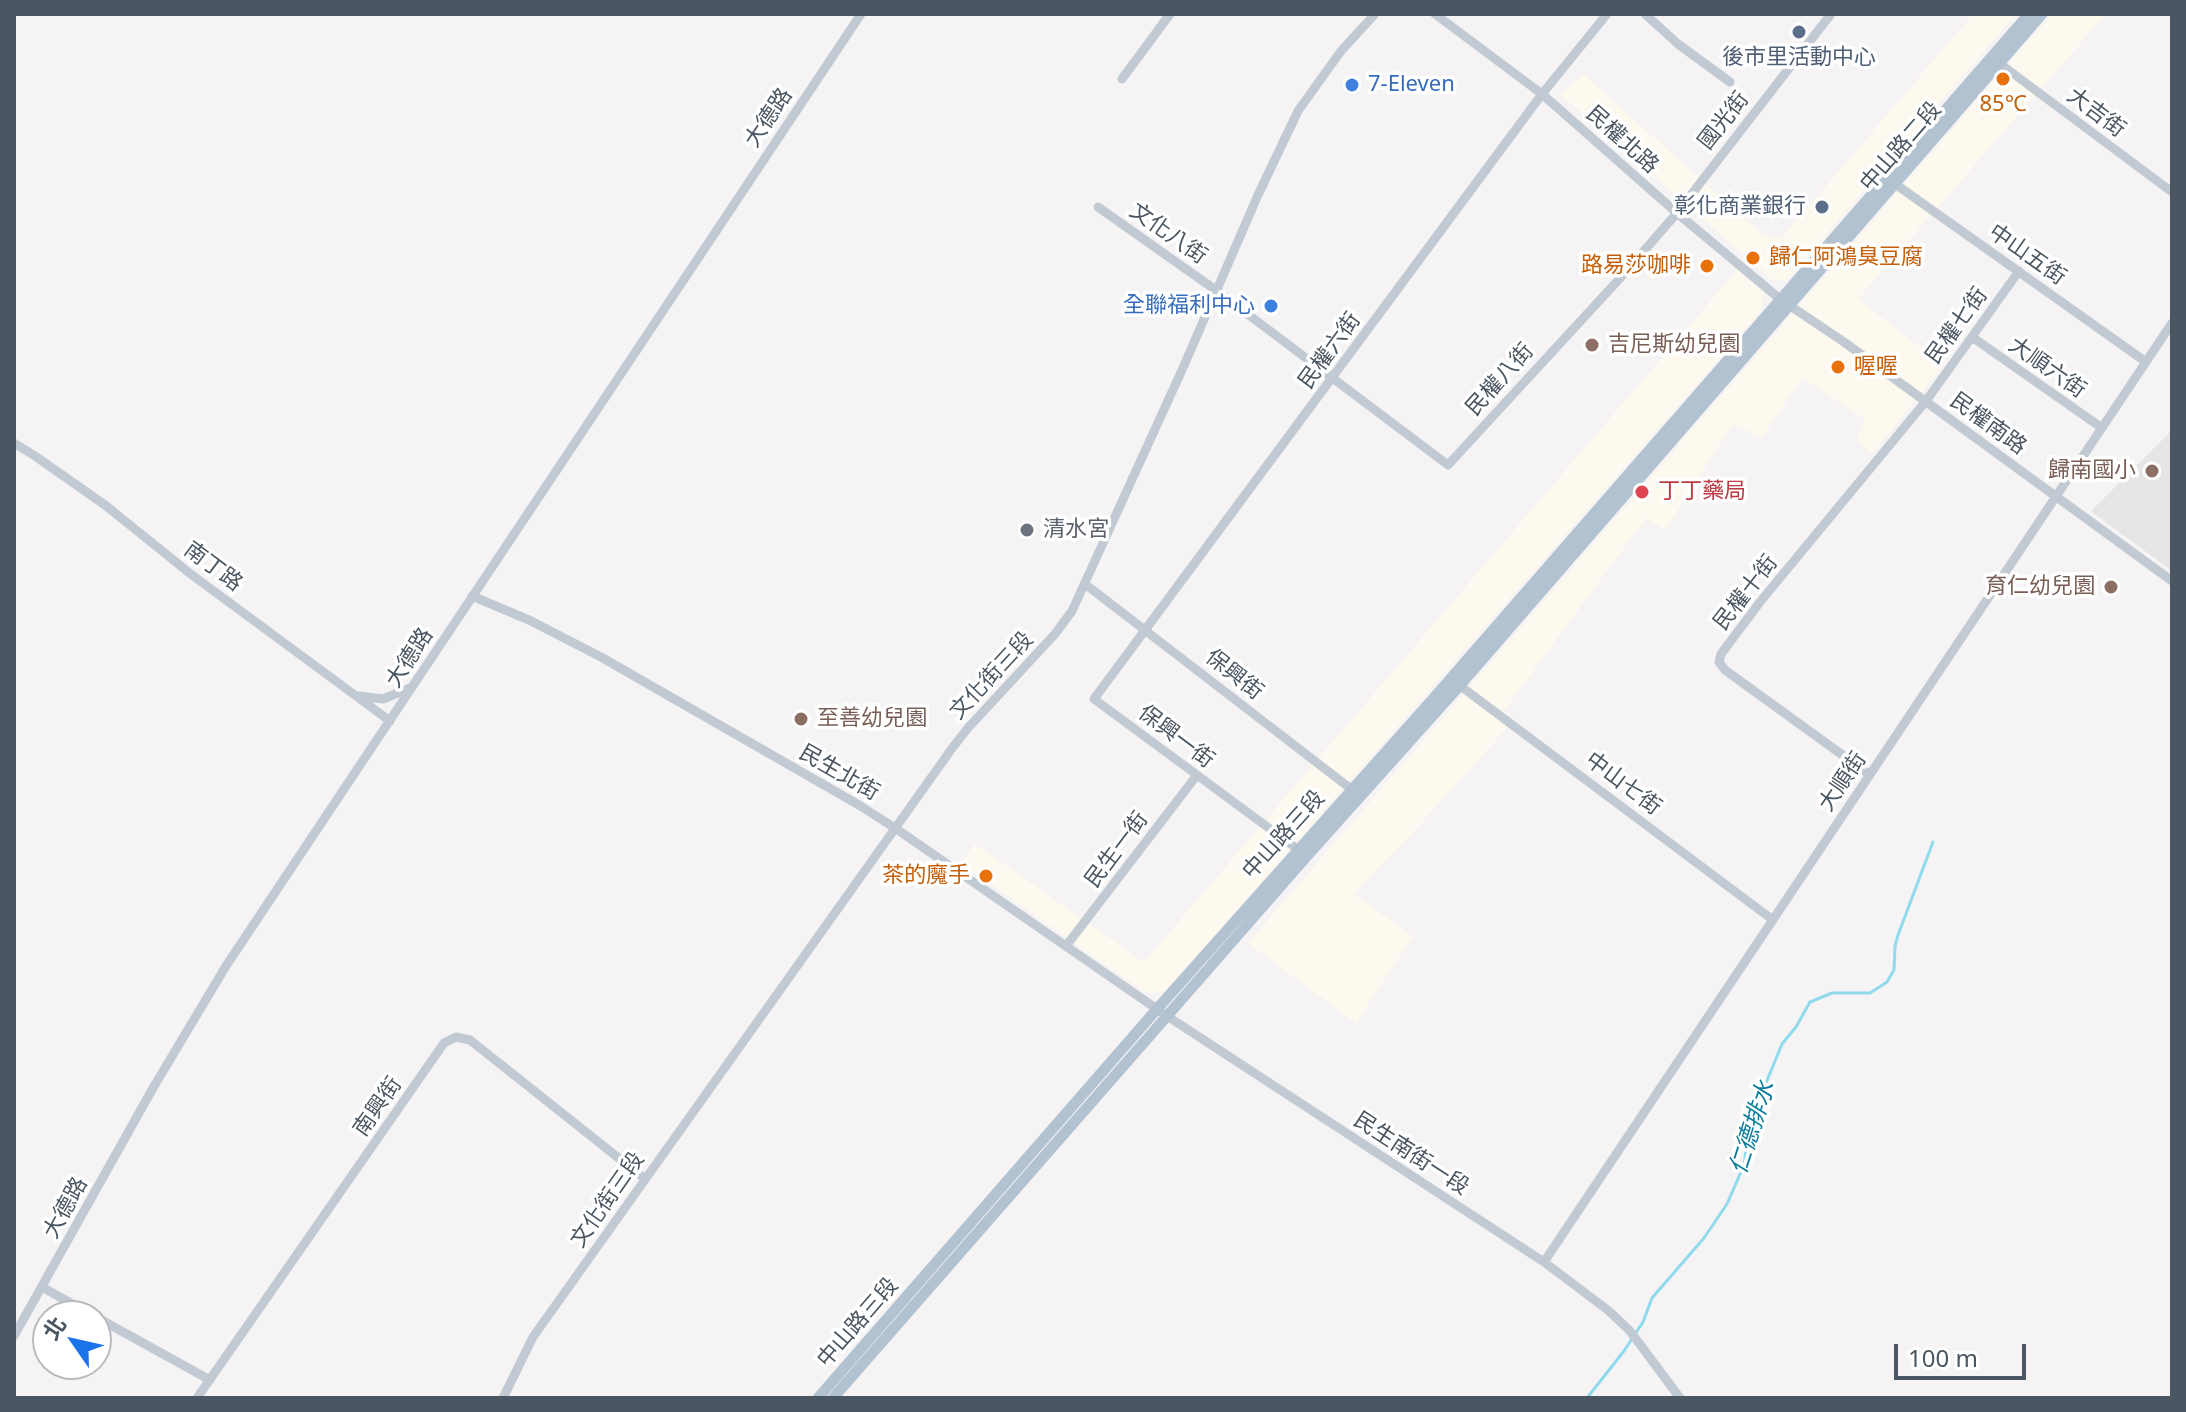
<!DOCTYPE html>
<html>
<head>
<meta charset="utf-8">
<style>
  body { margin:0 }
  #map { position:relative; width:2186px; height:1412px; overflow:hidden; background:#f5f3f3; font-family:"Noto Sans","Noto Sans TC",sans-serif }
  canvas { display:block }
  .frame { position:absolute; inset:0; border:16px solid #4a5661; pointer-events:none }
  .north { position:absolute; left:32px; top:1300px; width:80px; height:80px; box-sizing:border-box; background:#fff; border:2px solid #b7bbc0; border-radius:50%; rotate:304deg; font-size:22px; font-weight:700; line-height:32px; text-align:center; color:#4a5661 }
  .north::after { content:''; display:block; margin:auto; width:28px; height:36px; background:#1a73e8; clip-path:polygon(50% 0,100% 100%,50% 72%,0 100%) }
  .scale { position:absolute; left:1894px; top:1344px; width:132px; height:36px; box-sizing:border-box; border:4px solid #4a5661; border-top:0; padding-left:10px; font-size:24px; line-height:28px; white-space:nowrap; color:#4a5661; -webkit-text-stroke:6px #fff; paint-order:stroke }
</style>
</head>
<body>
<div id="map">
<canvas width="2186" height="1412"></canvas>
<div class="frame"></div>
<div class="north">北</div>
<div class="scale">100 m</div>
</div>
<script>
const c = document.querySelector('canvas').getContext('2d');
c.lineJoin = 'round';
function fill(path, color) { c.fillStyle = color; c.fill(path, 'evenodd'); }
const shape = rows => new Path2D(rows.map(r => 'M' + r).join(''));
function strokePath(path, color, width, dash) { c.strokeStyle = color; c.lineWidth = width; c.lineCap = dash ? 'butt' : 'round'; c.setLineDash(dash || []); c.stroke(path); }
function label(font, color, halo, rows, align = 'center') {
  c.font = font + ' "Noto Sans","Noto Sans TC",sans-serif'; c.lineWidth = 7; c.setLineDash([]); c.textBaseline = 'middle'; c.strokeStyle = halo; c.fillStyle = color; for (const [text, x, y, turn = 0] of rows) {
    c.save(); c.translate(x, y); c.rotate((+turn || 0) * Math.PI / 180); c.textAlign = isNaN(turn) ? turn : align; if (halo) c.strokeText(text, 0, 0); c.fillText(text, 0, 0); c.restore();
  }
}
const commercial = shape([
  [1973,14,2016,14,1786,281,1772,280,1560,94,1584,75,1763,235,1781,239],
  [2052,14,2106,14,1858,299,1943,365,1873,453,1856,440,1865,419,1802,378,1762,438,1733,424,1665,530,1646,518,1503,712,1514,720,1416,829,1353,894,1413,936,1356,1023,1248,943],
  [1737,270,1764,293,1761,311,1165,992,1146,993,960,863,975,844,1144,962]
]);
const education = shape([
  [2172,430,2172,571,2091,511]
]);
const stream = shape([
  [1587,1398,1624,1351,1643,1322,1652,1298,1704,1238,1727,1204,1744,1165,1750,1122,1782,1044,1796,1027,1810,1002,1832,993,1870,993,1887,982,1894,970,1895,946,1898,935,1933,842]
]);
const minor = shape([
  [1435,14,1542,94,1677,213,1780,299,1844,342,2172,581],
  [1645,14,1678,44,1730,82],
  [1999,63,2172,192],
  [1122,79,1170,14],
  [1891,181,2146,362],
  [1098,207,1217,291,1448,465,1622,276,1677,213,1831,14],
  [1972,337,2102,428],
  [14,443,35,456,105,505,192,575,390,721],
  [1085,584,1355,792],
  [472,596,529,620,601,657,859,805,895,828,1167,1016,1544,1262,1609,1311,1630,1331,1680,1398],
  [1455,682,1773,920],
  [359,696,383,699,410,688],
  [1870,775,1725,670,1719,662,1721,654,1760,602,1926,401,2019,271],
  [1304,854,1094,699,1542,94,1607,14],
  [1066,946,1197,775],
  [1544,1262,2172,323],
  [42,1287,94,1316],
  [96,1317,210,1380],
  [14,1336,153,1088,226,966,861,14],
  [197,1398,444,1043,456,1037,470,1040,645,1179],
  [503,1398,533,1337,953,747,968,728,1055,634,1072,611,1182,370,1258,195,1298,111,1341,51,1375,14]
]);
const major = shape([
  [818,1398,1157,1009,1434,698,2029,14],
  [833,1398,1307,856,1460,685,2042,14]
]);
const markers = [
  [1799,32,8,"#5c6f8a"],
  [2003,79,8,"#e8710a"],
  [1352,85,8,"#3f7fe0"],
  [1822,207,8,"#5c6f8a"],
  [1753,258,8,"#e8710a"],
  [1707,266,8,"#e8710a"],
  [1271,306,8,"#3f7fe0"],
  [1592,345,8,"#8d6e63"],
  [1838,367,8,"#e8710a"],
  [2152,471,8,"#8d6e63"],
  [1642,492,8,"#e0444e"],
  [1027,530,8,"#6b7280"],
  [2111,587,8,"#8d6e63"],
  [801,719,8,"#8d6e63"],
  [986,876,8,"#e8710a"]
];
const serviceNames = [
  ["後市里活動中心",1799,58],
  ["彰化商業銀行",1806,207,"right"]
];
const shopNames = [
  ["7-Eleven",1368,85],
  ["全聯福利中心",1255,306,"right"]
];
const foodNames = [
  ["85℃",2003,105,"center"],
  ["歸仁阿鴻臭豆腐",1769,258],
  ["路易莎咖啡",1691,266,"right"],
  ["喔喔",1854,367],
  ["茶的魔手",970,876,"right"]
];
const streetNames = [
  ["大吉街",2096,113,37],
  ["大德路",769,118,-56],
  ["國光街",1724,121,-52],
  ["民權北路",1622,140,42],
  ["中山路二段",1901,147,-49],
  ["文化八街",1168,234,35],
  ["中山五街",2027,255,35],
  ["民權七街",1957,326,-54],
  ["民權六街",1330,351,-54],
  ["大順六街",2047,368,35],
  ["民權八街",1500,380,-48],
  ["民權南路",1988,424,36],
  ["南丁路",213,567,37],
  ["民權十街",1746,593,-52],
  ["大德路",410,658,-57],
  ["保興街",1234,675,38],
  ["文化街三段",992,676,-47],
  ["保興一街",1176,737,37],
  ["民生北街",839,773,30],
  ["大順街",1843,782,-56],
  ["中山七街",1623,784,37],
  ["中山路三段",1284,835,-48],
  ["民生一街",1117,850,-53],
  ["南興街",378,1107,-55],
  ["民生南街一段",1411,1154,33],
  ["文化街三段",608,1200,-55],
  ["大德路",66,1208,-61],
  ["中山路三段",858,1323,-49]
];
const educationNames = [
  ["吉尼斯幼兒園",1608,345],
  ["歸南國小",2136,471,"right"],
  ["育仁幼兒園",2095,587,"right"],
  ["至善幼兒園",817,719]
];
const healthNames = [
  ["丁丁藥局",1658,492]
];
const worshipNames = [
  ["清水宮",1043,530]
];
const waterNames = [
  ["仁德排水",1753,1128,-72]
];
fill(commercial, '#fdf9ef');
fill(education, '#e6e4e5');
strokePath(stream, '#90daee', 3);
strokePath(minor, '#c1cad2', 9);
strokePath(major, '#b3c2d1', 11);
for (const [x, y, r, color] of markers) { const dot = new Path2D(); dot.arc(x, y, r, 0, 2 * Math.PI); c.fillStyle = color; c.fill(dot); strokePath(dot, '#fff', 3); }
label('22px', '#4e5e75', '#fff', serviceNames);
label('22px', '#366cbe', '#fff', shopNames, 'left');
label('22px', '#c56008', '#fff', foodNames, 'left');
label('22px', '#4a5661', '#fff', streetNames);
label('22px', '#785e54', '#fff', educationNames, 'left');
label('22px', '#be3a42', '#fff', healthNames, 'left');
label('22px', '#5b616d', '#fff', worshipNames, 'left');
label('italic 24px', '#0c7c9b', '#fff', waterNames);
</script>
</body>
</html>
